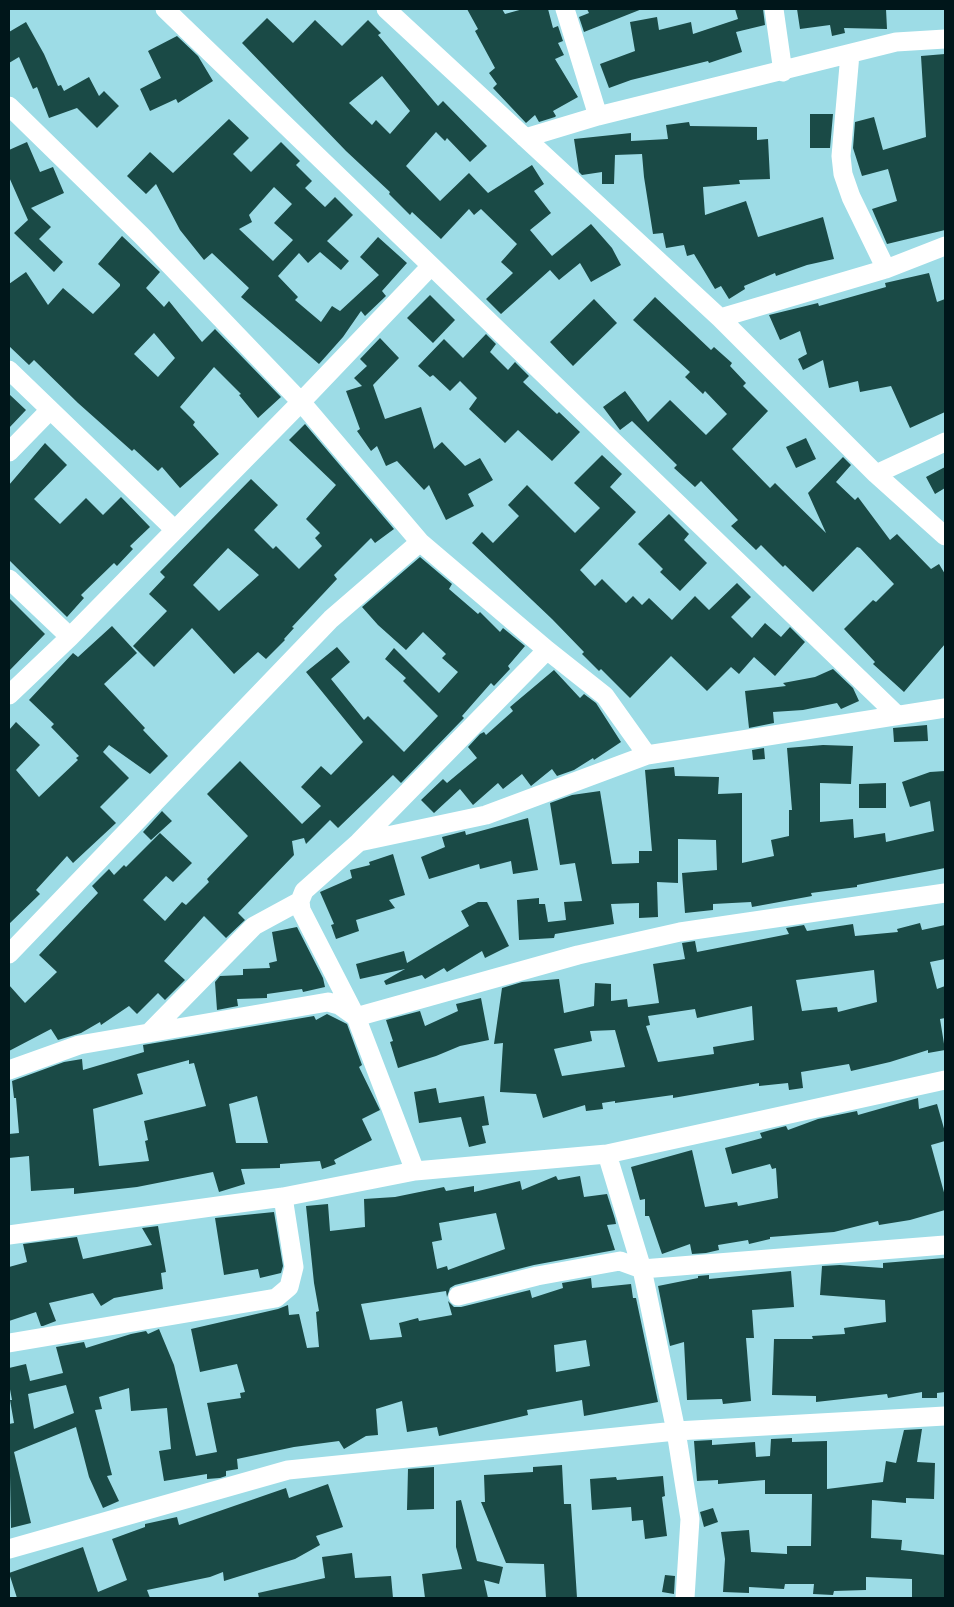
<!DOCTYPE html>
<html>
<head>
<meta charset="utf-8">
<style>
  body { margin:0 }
  #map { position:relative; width:954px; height:1607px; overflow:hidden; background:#9ddce6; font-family:Signika,sans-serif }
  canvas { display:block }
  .frame { position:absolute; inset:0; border:10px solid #00161a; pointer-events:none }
</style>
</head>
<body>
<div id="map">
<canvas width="954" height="1607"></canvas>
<div class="frame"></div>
</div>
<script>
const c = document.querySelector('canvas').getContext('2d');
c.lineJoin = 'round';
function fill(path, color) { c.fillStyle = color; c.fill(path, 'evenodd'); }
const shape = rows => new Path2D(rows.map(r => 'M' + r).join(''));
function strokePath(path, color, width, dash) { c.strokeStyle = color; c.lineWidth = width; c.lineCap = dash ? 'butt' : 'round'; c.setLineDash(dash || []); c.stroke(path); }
const building = shape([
  [467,9,502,9,505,14,523,9,548,9,553,28,558,26,563,41,558,43,564,55,555,59,578,97,553,111,556,116,555,117,539,122,535,115,526,123,493,88,497,84,489,73,495,68,475,31,478,29],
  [587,9,642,9,584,32,579,17,589,13],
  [735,9,763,9,765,25,736,32,742,52,709,63,708,61,631,80,609,88,600,64,635,51,630,22,657,17,659,30,691,22,693,34,738,19],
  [797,9,886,9,887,29,844,28,845,33,832,36,830,25,800,29],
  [267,18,293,43,315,20,342,46,368,20,381,33,378,35,438,106,443,101,487,146,470,162,447,138,445,141,436,132,406,166,440,201,469,173,488,193,532,165,544,184,534,191,551,213,530,230,552,256,591,224,612,248,621,265,591,282,580,263,559,280,550,270,501,314,486,299,513,273,501,262,517,244,481,209,474,215,469,209,441,239,412,212,410,215,389,194,390,192,346,151,242,43],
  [382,76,410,111,390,134,376,120,372,125,349,103],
  [26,22,44,54,58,86,61,85,64,91,89,77,99,96,104,91,119,106,97,128,77,108,49,118,37,87,33,89,19,57,9,63,9,32],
  [177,36,198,56,213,81,178,103,176,99,150,111,140,89,161,78,148,51],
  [945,54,945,230,887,244,872,209,897,201,888,169,862,176,853,148,855,122,874,117,883,150,926,137,921,56],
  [810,114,833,114,830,148,810,148],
  [229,119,249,138,233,154,251,172,281,142,300,161,296,165,312,181,305,188,325,207,335,197,353,215,327,241,349,261,341,270,320,252,308,263,299,253,278,276,298,297,295,300,321,322,332,306,340,311,379,275,360,257,378,237,407,263,382,291,386,296,365,316,361,311,343,337,319,364,241,297,249,288,212,253,204,260,180,230,156,184,146,194,127,176,150,152,173,173],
  [274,187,292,204,274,223,293,240,273,261,239,229,252,222,249,215],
  [689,122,690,126,757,127,757,140,768,139,770,179,739,180,740,184,703,187,705,215,746,201,758,237,823,217,834,259,807,265,776,276,775,273,744,286,745,289,729,299,721,286,715,289,694,254,687,256,684,245,666,248,663,233,653,234,644,177,642,154,615,155,614,184,602,184,602,172,582,175,579,172,574,139,631,133,631,141,668,139,666,125],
  [27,142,40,172,53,167,64,193,31,208,51,227,39,239,63,262,54,272,14,233,28,220,9,177,9,150],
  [122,236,160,272,146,288,164,307,169,301,202,342,215,329,281,397,258,418,239,395,241,394,214,367,180,407,195,422,193,425,219,454,180,488,162,467,158,471,134,449,132,451,78,403,34,360,29,365,9,346,9,284,26,272,48,305,63,288,93,314,120,286,120,284,98,264],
  [154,333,175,358,158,377,134,354],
  [929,273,937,302,945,299,945,412,910,428,891,386,860,392,858,381,829,388,823,360,803,370,798,359,807,354,800,331,780,340,769,315,818,303,819,306,886,287,885,283],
  [430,295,455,320,433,343,407,318],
  [655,297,711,350,714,347,732,363,730,366,746,383,743,386,768,411,732,449,770,488,775,483,826,533,808,493,843,457,851,465,836,482,855,500,858,497,890,540,897,534,931,569,939,564,945,574,945,644,904,692,873,664,875,662,844,629,873,600,876,602,894,584,860,548,857,547,813,592,785,565,783,567,761,545,756,550,731,526,738,520,701,481,695,487,674,468,677,465,632,421,620,430,603,407,625,391,648,422,670,400,706,435,727,414,705,391,703,394,685,377,690,372,633,320],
  [594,299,617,323,573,366,550,342],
  [486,334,496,344,490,352,508,370,515,362,529,376,523,382,557,414,559,412,580,432,552,461,518,430,505,443,469,409,477,398,460,381,450,391,433,375,430,377,418,366,444,339,463,358],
  [380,338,399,358,373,385,385,419,421,407,434,449,442,442,465,466,480,458,493,480,468,494,474,506,446,520,429,485,424,490,397,461,386,466,377,446,371,451,357,431,360,429,346,391,362,386,354,378,367,366,360,359],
  [9,394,26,410,9,428],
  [305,424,394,529,375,543,371,538,334,575,337,579,292,627,294,628,284,639,285,640,266,659,258,652,234,674,192,628,154,667,133,646,167,611,149,594,165,577,160,572,251,479,278,505,254,530,273,549,276,546,299,569,322,546,315,538,320,533,306,519,336,485,289,440],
  [228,548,259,575,219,611,193,585],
  [806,438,816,459,796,468,786,447],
  [45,443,67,465,34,499,60,524,86,498,103,515,121,497,150,527,130,546,133,549,117,566,114,563,81,595,84,598,67,617,9,560,9,485],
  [602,455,622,474,610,487,636,512,580,570,595,586,602,579,626,603,633,596,642,605,649,598,672,620,695,596,709,610,737,583,751,597,731,617,752,638,765,623,781,637,790,627,805,642,775,676,754,657,739,674,731,667,707,691,671,656,630,698,601,669,599,671,582,654,584,652,552,619,472,543,482,532,493,543,519,516,508,505,527,485,575,533,600,508,574,483],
  [945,467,945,488,935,494,926,477],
  [669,514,689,534,684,540,707,563,680,591,660,572,663,569,638,544],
  [420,557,452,584,449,589,478,614,480,612,500,632,503,628,525,646,508,666,510,669,494,686,491,683,462,716,464,718,401,783,393,775,338,828,330,820,306,844,304,838,292,841,294,855,238,913,245,920,226,938,204,916,164,961,185,980,165,1000,158,993,137,1014,129,1006,101,1025,100,1022,81,1033,58,1040,51,1029,9,1051,9,985,25,1003,57,972,39,955,98,893,92,886,109,869,114,875,124,865,126,867,160,833,192,863,173,882,166,876,143,900,165,921,182,902,186,905,209,882,207,879,248,836,207,794,240,761,302,824,321,806,301,787,321,766,331,775,363,742,306,672,337,647,350,662,331,679,364,720,368,716,404,752,438,716,403,681,406,678,385,659,394,648,439,693,458,672,442,658,446,654,423,632,406,650,378,625,362,607],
  [9,598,45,634,9,671],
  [112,626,137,653,104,684,145,728,143,730,168,756,150,774,109,745,103,752,129,778,100,807,116,823,73,863,67,856,36,890,40,894,9,924,9,730,16,722,40,745,16,770,39,797,78,760,76,758,79,756,51,727,54,724,29,700,73,653,78,657],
  [833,669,853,688,859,701,841,709,837,703,803,710,773,712,774,723,749,728,745,691,786,686,783,683,815,677],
  [554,670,580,698,584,694,596,703,621,742,594,760,593,758,574,770,557,776,552,769,531,786,522,774,503,789,498,783,473,805,460,789,434,813,421,800,443,779,447,783,477,758,468,747,480,734,484,732,486,735,513,711,510,707],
  [927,725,928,741,894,742,893,728],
  [823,745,853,746,851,784,820,783,820,822,853,819,854,838,885,833,886,842,934,831,930,801,910,807,902,782,930,772,945,771,945,868,857,885,857,887,811,893,812,896,752,907,751,902,713,904,713,910,685,913,682,873,717,870,716,840,678,839,678,883,657,882,658,917,639,918,639,903,611,904,614,924,555,934,554,938,519,940,517,900,539,898,539,904,545,904,548,922,566,920,564,902,582,901,575,863,560,865,550,803,572,795,600,791,612,864,639,863,639,851,652,851,645,770,674,767,675,776,719,777,718,794,742,793,742,863,774,856,771,840,789,836,789,810,792,810,787,748],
  [764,748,765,759,753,760,752,750],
  [886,783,886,808,859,808,859,784],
  [162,811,172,821,151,840,143,832],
  [528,818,538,870,513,874,511,861,480,869,479,864,429,879,421,857,445,847,442,837,465,831,466,835],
  [393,854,405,895,389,900,395,908,356,920,359,931,336,939,331,925,334,924,320,892,352,878,350,870,370,865,369,862],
  [478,902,487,902,509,946,485,958,482,951,447,972,444,968,425,979,422,975,386,985,384,981,405,969,360,979,356,964,404,951,407,963,469,926,461,911],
  [920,923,922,930,945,925,945,959,930,962,937,989,945,986,945,1018,940,1019,945,1050,928,1053,928,1050,890,1062,851,1071,849,1064,801,1072,803,1088,789,1090,788,1083,759,1086,759,1083,673,1098,673,1095,615,1103,615,1101,602,1103,603,1109,586,1111,585,1105,543,1118,536,1094,500,1092,503,1043,494,1044,502,988,522,982,559,979,564,1013,594,1006,595,983,611,984,611,1001,627,999,628,1007,659,1003,653,964,685,959,682,943,695,941,697,952,789,934,786,928,804,925,807,931,853,924,855,936,898,932,897,929],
  [874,970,877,1002,838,1012,837,1007,802,1011,796,980],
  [752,1006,754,1040,713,1047,714,1054,658,1062,646,1026,650,1025,648,1016,695,1009,697,1018],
  [615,1030,625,1067,562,1076,554,1049,592,1041,590,1031],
  [297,927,323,978,325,987,303,992,302,989,267,994,267,998,237,999,238,1006,217,1010,215,982,220,976,243,975,243,969,270,968,269,963,277,961,272,932],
  [481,998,489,1040,460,1046,436,1056,398,1068,390,1042,393,1041,386,1020,420,1011,425,1026,458,1011,456,1004],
  [327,1014,347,1024,362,1065,359,1067,380,1110,362,1119,372,1140,334,1160,336,1164,322,1169,320,1161,280,1164,280,1168,241,1169,245,1184,219,1192,213,1172,137,1187,74,1194,74,1188,31,1191,29,1156,9,1158,9,1134,19,1133,16,1098,14,1098,12,1081,64,1062,82,1059,83,1070,144,1052,143,1045,314,1016,316,1020],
  [189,1060,189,1064,194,1063,206,1106,144,1121,148,1140,145,1141,149,1161,99,1166,93,1109,143,1094,137,1074],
  [257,1096,268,1143,236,1143,229,1104],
  [436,1088,439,1103,484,1096,489,1125,482,1126,486,1143,469,1147,461,1117,419,1123,414,1092],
  [918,1098,919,1109,937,1104,945,1132,945,1141,931,1145,945,1196,945,1210,910,1220,879,1225,878,1221,834,1232,770,1237,770,1239,749,1244,748,1240,718,1245,719,1250,706,1253,692,1254,690,1244,662,1254,649,1216,645,1216,645,1199,640,1200,631,1167,692,1150,705,1207,737,1202,738,1206,778,1198,776,1168,772,1169,770,1164,732,1174,725,1148,762,1138,760,1133,774,1129,786,1126,788,1130,818,1119,857,1111,858,1115],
  [556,1176,558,1180,580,1176,584,1197,607,1194,615,1219,616,1224,607,1225,615,1250,534,1265,455,1285,450,1288,447,1297,446,1291,361,1304,370,1340,402,1337,399,1323,418,1318,419,1321,452,1315,448,1301,454,1307,461,1307,530,1290,532,1298,563,1288,562,1283,591,1278,592,1288,631,1284,633,1298,636,1298,658,1402,584,1416,582,1400,527,1410,528,1415,439,1436,437,1427,407,1432,402,1401,376,1409,378,1435,366,1436,344,1449,339,1441,294,1447,237,1459,238,1469,226,1471,226,1476,220,1478,207,1479,207,1474,164,1481,159,1451,171,1449,167,1408,131,1411,129,1388,99,1397,102,1409,95,1410,112,1475,107,1476,119,1501,103,1508,89,1477,76,1427,14,1452,31,1523,11,1528,9,1424,14,1423,10,1400,12,1400,9,1384,9,1368,26,1364,30,1381,63,1373,56,1347,84,1342,86,1348,131,1334,146,1331,148,1334,159,1329,174,1365,196,1456,217,1452,207,1403,241,1398,240,1393,245,1392,237,1364,200,1372,191,1329,278,1309,288,1305,289,1315,299,1314,307,1348,319,1347,316,1312,319,1311,314,1283,306,1206,328,1204,330,1231,365,1227,364,1199,395,1197,444,1187,446,1191,474,1186,474,1192,520,1181,522,1190],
  [496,1213,505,1249,448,1270,447,1266,437,1269,432,1242,442,1240,439,1223],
  [586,1340,590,1366,556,1372,554,1345],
  [66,1385,74,1413,34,1429,28,1394],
  [274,1212,283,1266,281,1273,260,1278,258,1269,224,1275,215,1218],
  [158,1226,166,1272,161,1273,163,1289,114,1298,101,1306,93,1293,49,1303,56,1321,43,1326,41,1326,36,1312,9,1321,9,1267,27,1262,23,1244,77,1237,83,1259,152,1245,142,1228],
  [945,1258,945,1392,937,1393,937,1398,922,1398,922,1392,888,1398,887,1394,816,1402,816,1396,772,1395,774,1339,813,1339,812,1336,845,1334,844,1328,886,1322,885,1300,820,1295,822,1266,840,1265,883,1268,883,1263],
  [791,1271,794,1307,752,1310,754,1338,746,1338,751,1401,723,1404,722,1399,687,1400,684,1342,670,1346,658,1286,698,1278,698,1276,709,1275,709,1279],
  [922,1429,917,1462,935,1463,934,1499,906,1498,906,1503,872,1500,871,1538,902,1540,901,1550,945,1555,945,1598,912,1598,912,1579,866,1577,866,1590,834,1591,833,1595,813,1594,814,1584,785,1584,784,1589,749,1587,749,1593,723,1592,725,1559,721,1532,749,1530,751,1552,787,1554,787,1546,811,1546,812,1494,765,1494,765,1480,718,1484,718,1480,697,1481,694,1441,712,1440,712,1445,755,1442,756,1457,770,1456,771,1439,792,1438,792,1442,827,1441,827,1489,883,1482,886,1461,896,1463,904,1430],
  [562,1465,564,1504,571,1504,577,1598,546,1598,544,1564,506,1563,481,1502,485,1502,484,1475,533,1472,533,1467],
  [434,1467,434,1509,407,1510,408,1469],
  [663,1476,665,1496,662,1497,667,1536,645,1539,643,1520,632,1521,631,1507,592,1510,590,1479,616,1477,617,1480],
  [328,1484,343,1527,316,1536,320,1545,295,1559,224,1581,223,1572,210,1577,147,1590,150,1598,17,1598,9,1573,83,1547,98,1592,127,1580,112,1539,145,1527,145,1524,177,1517,179,1525,286,1488,289,1498],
  [461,1500,477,1561,503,1567,499,1584,484,1580,488,1598,425,1598,422,1574,462,1569,456,1547,456,1501],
  [713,1508,718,1522,704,1527,700,1512],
  [352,1553,355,1578,391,1576,393,1598,259,1598,258,1593,325,1578,322,1557],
  [665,1575,675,1576,674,1594,662,1592]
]);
const minor = shape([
  [165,9,897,715],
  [386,9,720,318,876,474,945,536],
  [565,9,598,116],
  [774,9,783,72],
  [850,54,841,156,843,174,851,197,886,269],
  [9,106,142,236,301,402,420,542,547,650,605,696,647,755],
  [525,138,598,116,896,42,945,39],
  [720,318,886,269,945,246],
  [9,370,175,530],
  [9,452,49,411],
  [876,474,945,442],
  [9,579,70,637],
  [9,695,70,637,301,402,431,266],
  [359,842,547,650],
  [9,954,331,619,420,542],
  [149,1033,254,926,300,901],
  [9,1070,79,1045,328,1002,339,1005,356,1017,578,955,680,932,945,893],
  [607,1154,642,1269,676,1431,690,1519,685,1598],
  [415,1171,356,1017,301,910,300,901,304,891,359,842,486,815,647,755,945,708],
  [9,1235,283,1197,415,1171,607,1154,945,1080],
  [458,1296,537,1276,620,1261,642,1269,945,1245],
  [9,1343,276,1298,289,1287,294,1267,283,1197],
  [9,1549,288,1470,676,1431,945,1416]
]);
fill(building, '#1a4a46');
strokePath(minor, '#fff', 19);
</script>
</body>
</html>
